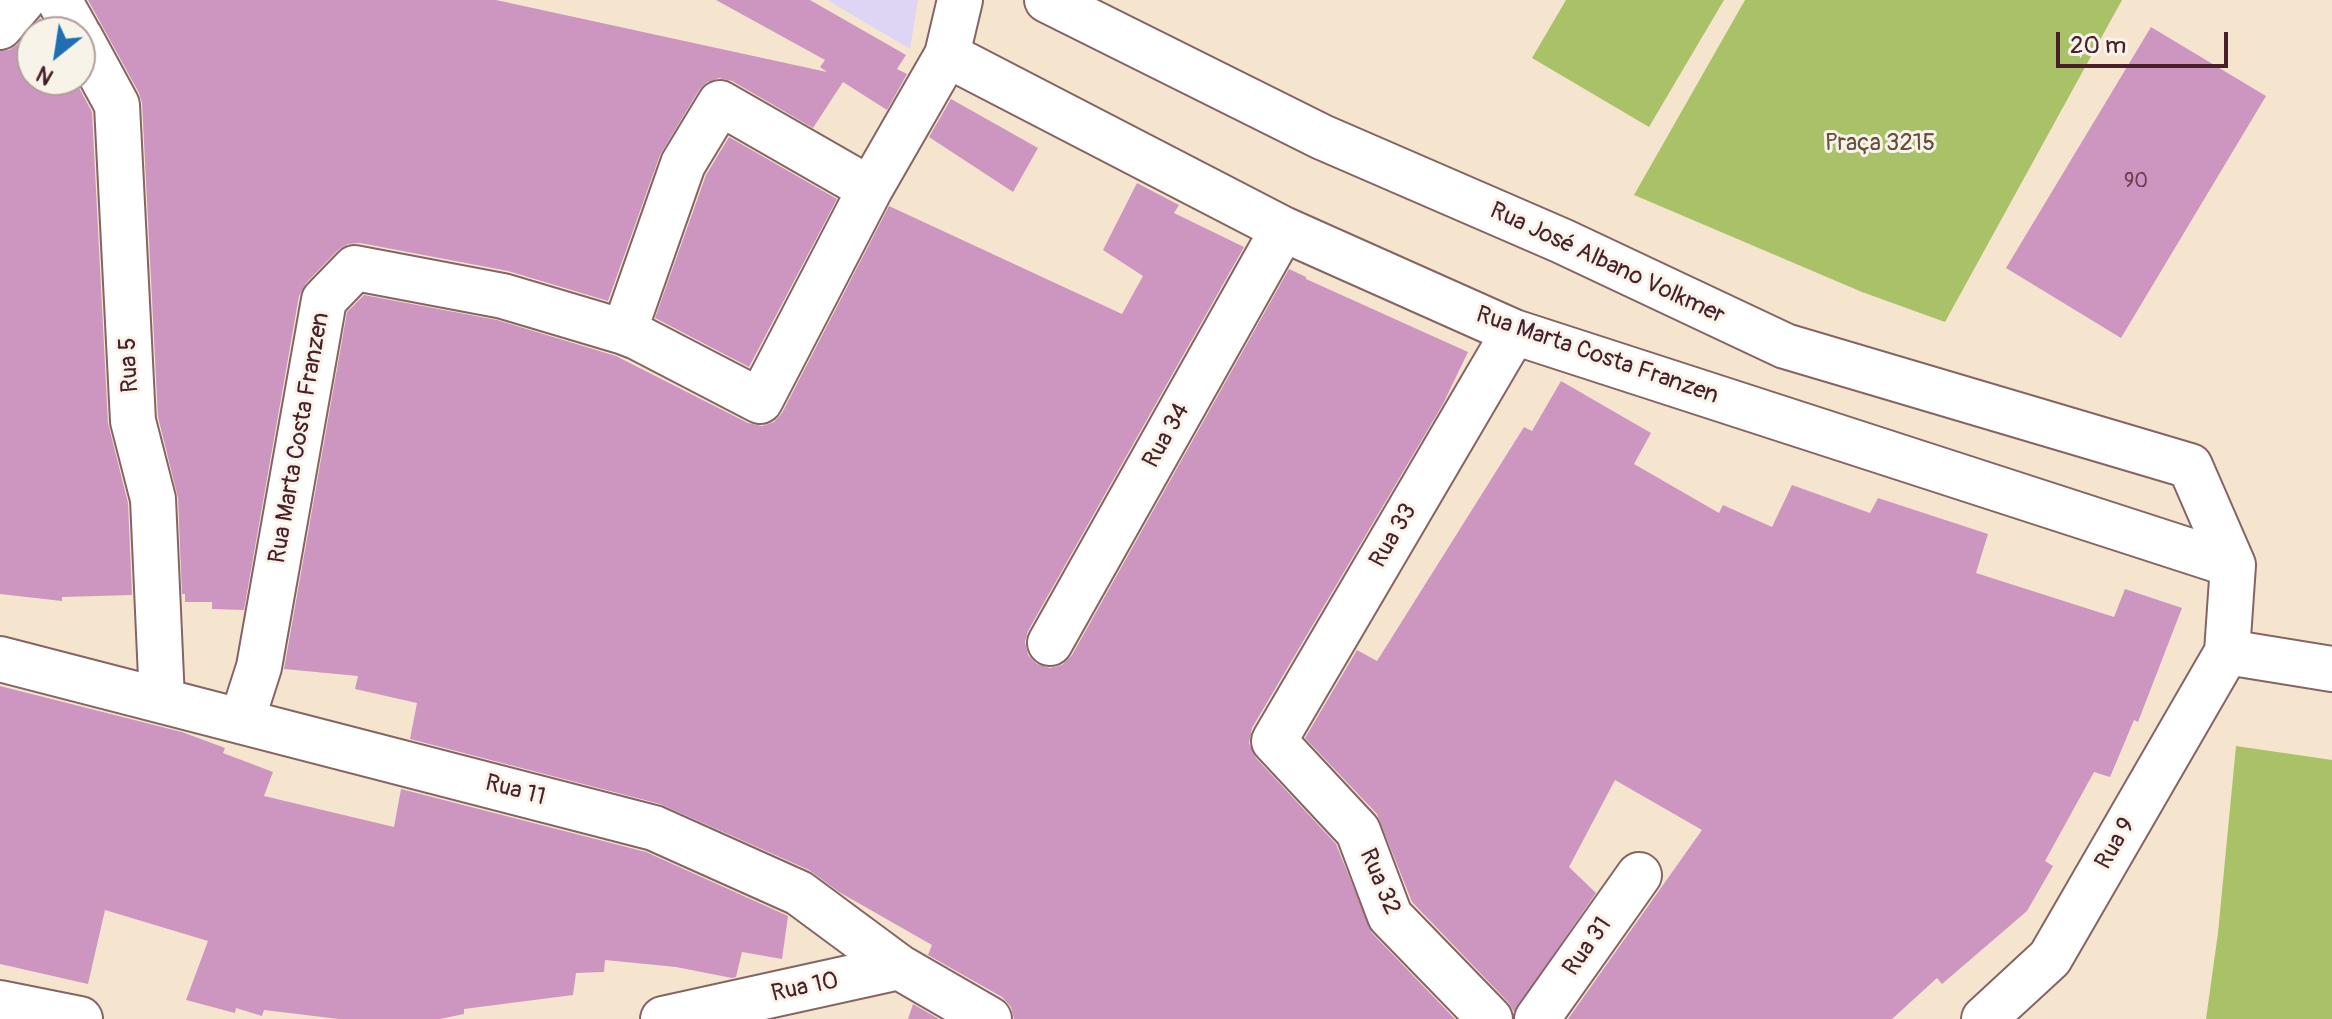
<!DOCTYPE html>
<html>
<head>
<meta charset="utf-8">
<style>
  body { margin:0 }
  #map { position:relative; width:2332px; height:1019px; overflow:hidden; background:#f5e5cf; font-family:Pangolin,sans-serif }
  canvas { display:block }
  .north { position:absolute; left:16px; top:16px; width:80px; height:80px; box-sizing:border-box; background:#f7f3e8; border:2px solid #b29e9c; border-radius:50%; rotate:210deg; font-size:22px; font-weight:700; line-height:32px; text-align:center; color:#4a1f2b }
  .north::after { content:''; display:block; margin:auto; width:28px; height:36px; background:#1f6fb2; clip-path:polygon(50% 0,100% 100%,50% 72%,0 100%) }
  .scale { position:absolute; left:2056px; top:32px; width:172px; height:36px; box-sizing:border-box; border:4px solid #4a1f2b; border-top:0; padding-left:10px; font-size:24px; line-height:28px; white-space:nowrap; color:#4a1f2b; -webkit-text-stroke:6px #f7f3e8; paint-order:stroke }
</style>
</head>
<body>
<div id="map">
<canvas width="2332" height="1019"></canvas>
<div class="north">N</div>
<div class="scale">20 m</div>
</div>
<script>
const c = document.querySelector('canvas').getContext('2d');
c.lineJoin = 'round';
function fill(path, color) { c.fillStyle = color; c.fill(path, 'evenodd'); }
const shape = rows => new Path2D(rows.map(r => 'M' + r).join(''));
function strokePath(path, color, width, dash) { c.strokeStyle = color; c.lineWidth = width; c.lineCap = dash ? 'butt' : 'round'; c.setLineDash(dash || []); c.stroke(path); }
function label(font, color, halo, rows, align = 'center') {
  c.font = font + ' Pangolin,sans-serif'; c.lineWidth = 6; c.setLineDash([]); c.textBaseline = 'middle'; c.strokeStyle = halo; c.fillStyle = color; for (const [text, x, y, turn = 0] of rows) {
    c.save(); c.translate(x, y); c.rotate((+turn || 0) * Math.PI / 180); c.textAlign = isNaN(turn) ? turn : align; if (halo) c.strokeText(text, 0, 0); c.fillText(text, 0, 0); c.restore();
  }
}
const built = shape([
  [827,0,918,0,910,49]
]);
const green = shape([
  [1566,0,1724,0,1649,127,1532,58],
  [1745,0,2122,0,1945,322,1862,292,1634,195],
  [2236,746,2332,760,2332,1019,2206,1019,2218,933]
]);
const building = shape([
  [88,0,496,0,827,72,820,67,825,60,716,0,810,0,906,55,897,69,907,74,887,110,843,82,813,128,732,81,719,78,707,82,699,90,660,155,608,301,508,271,360,243,348,244,338,250,306,283,299,296,244,610,212,609,212,602,185,602,185,594,182,594,178,498,158,417,142,103,139,93],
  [40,18,48,32,32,32,32,80,75,80,92,112,108,423,128,503,132,595,62,597,62,601,0,594,0,51,9,50,18,44],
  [2151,27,2266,96,2121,338,2006,268],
  [951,99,1038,148,1013,192,929,137],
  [729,137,837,199,749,367,655,318,706,175],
  [1137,183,1179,205,1174,213,1244,247,1028,631,1025,642,1028,655,1037,664,1050,668,1062,665,1072,655,1289,269,1306,277,1306,279,1468,352,1443,404,1252,728,1249,743,1256,758,1336,844,1372,933,1455,1019,1014,1019,1011,1007,1002,997,928,955,932,945,839,892,809,870,660,804,410,739,417,703,355,689,358,676,284,669,347,312,364,295,497,320,616,356,748,423,762,426,774,422,782,413,889,206,1122,314,1143,276,1103,250],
  [1561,381,1651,433,1634,464,1719,513,1723,505,1772,527,1792,485,1870,513,1878,498,1988,534,1976,573,2114,617,2125,589,2182,608,2138,722,2134,720,2110,777,2094,772,2045,861,2053,866,2027,911,1942,984,1937,978,1892,1019,1568,1019,1702,830,1615,780,1569,867,1596,893,1514,1012,1508,1002,1412,902,1377,814,1305,738,1357,650,1377,661,1524,427,1532,431],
  [0,686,182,732,225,748,223,753,273,772,264,796,394,827,401,789,646,852,788,916,782,959,742,952,736,977,732,978,676,967,605,960,604,972,576,973,573,995,464,1009,464,1014,440,1019,339,1019,264,1010,262,1016,236,1008,235,1013,186,1000,208,941,105,910,88,984,0,964],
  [913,1004,939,1019,908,1019]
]);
const minor = shape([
  [59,0,77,32],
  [960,0,947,55,1283,229,1514,332,2233,565],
  [1047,0,1322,137,1562,241,1785,346,2190,466,2233,565,2227,652,2050,958,1984,1019],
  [0,27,23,0],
  [80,37,117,105,133,421,153,499,162,700],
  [624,332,683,164,720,103,870,189],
  [1050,643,1283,229],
  [2227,652,2332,669],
  [0,659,654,828,799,893,899,967,989,1019],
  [242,720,259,667,324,300,355,268,503,296,624,332,637,337,760,401,870,189,947,55],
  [0,1003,80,1019],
  [663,1019,899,967],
  [1490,1019,1390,916,1358,831,1274,741,1514,332],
  [1537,1019,1639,875]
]);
const numberNames = [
  ["90",2136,182]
];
const parkNames = [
  ["Praça 3215",1880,144]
];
const streetNames = [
  ["Rua José Albano Volkmer",1607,264,25],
  ["Rua Marta Costa Franzen",1597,356,19],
  ["Rua 5",130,365,-93],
  ["Rua 34",1167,436,-61],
  ["Rua Marta Costa Franzen",300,438,-80],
  ["Rua 33",1394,536,-60],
  ["Rua 11",515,791,15],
  ["Rua 9",2116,844,-60],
  ["Rua 32",1379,882,67],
  ["Rua 31",1588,947,-55],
  ["Rua 10",805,988,-12]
];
fill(built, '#ded5f5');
fill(green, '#a9c268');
fill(building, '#cc96c1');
strokePath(minor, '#866464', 48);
strokePath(minor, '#fff', 44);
label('20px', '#6a3d50', null, numberNames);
label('24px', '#66503d', '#f7f3e8', parkNames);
label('24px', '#4a1f2b', '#f7f3e8', streetNames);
</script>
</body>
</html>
